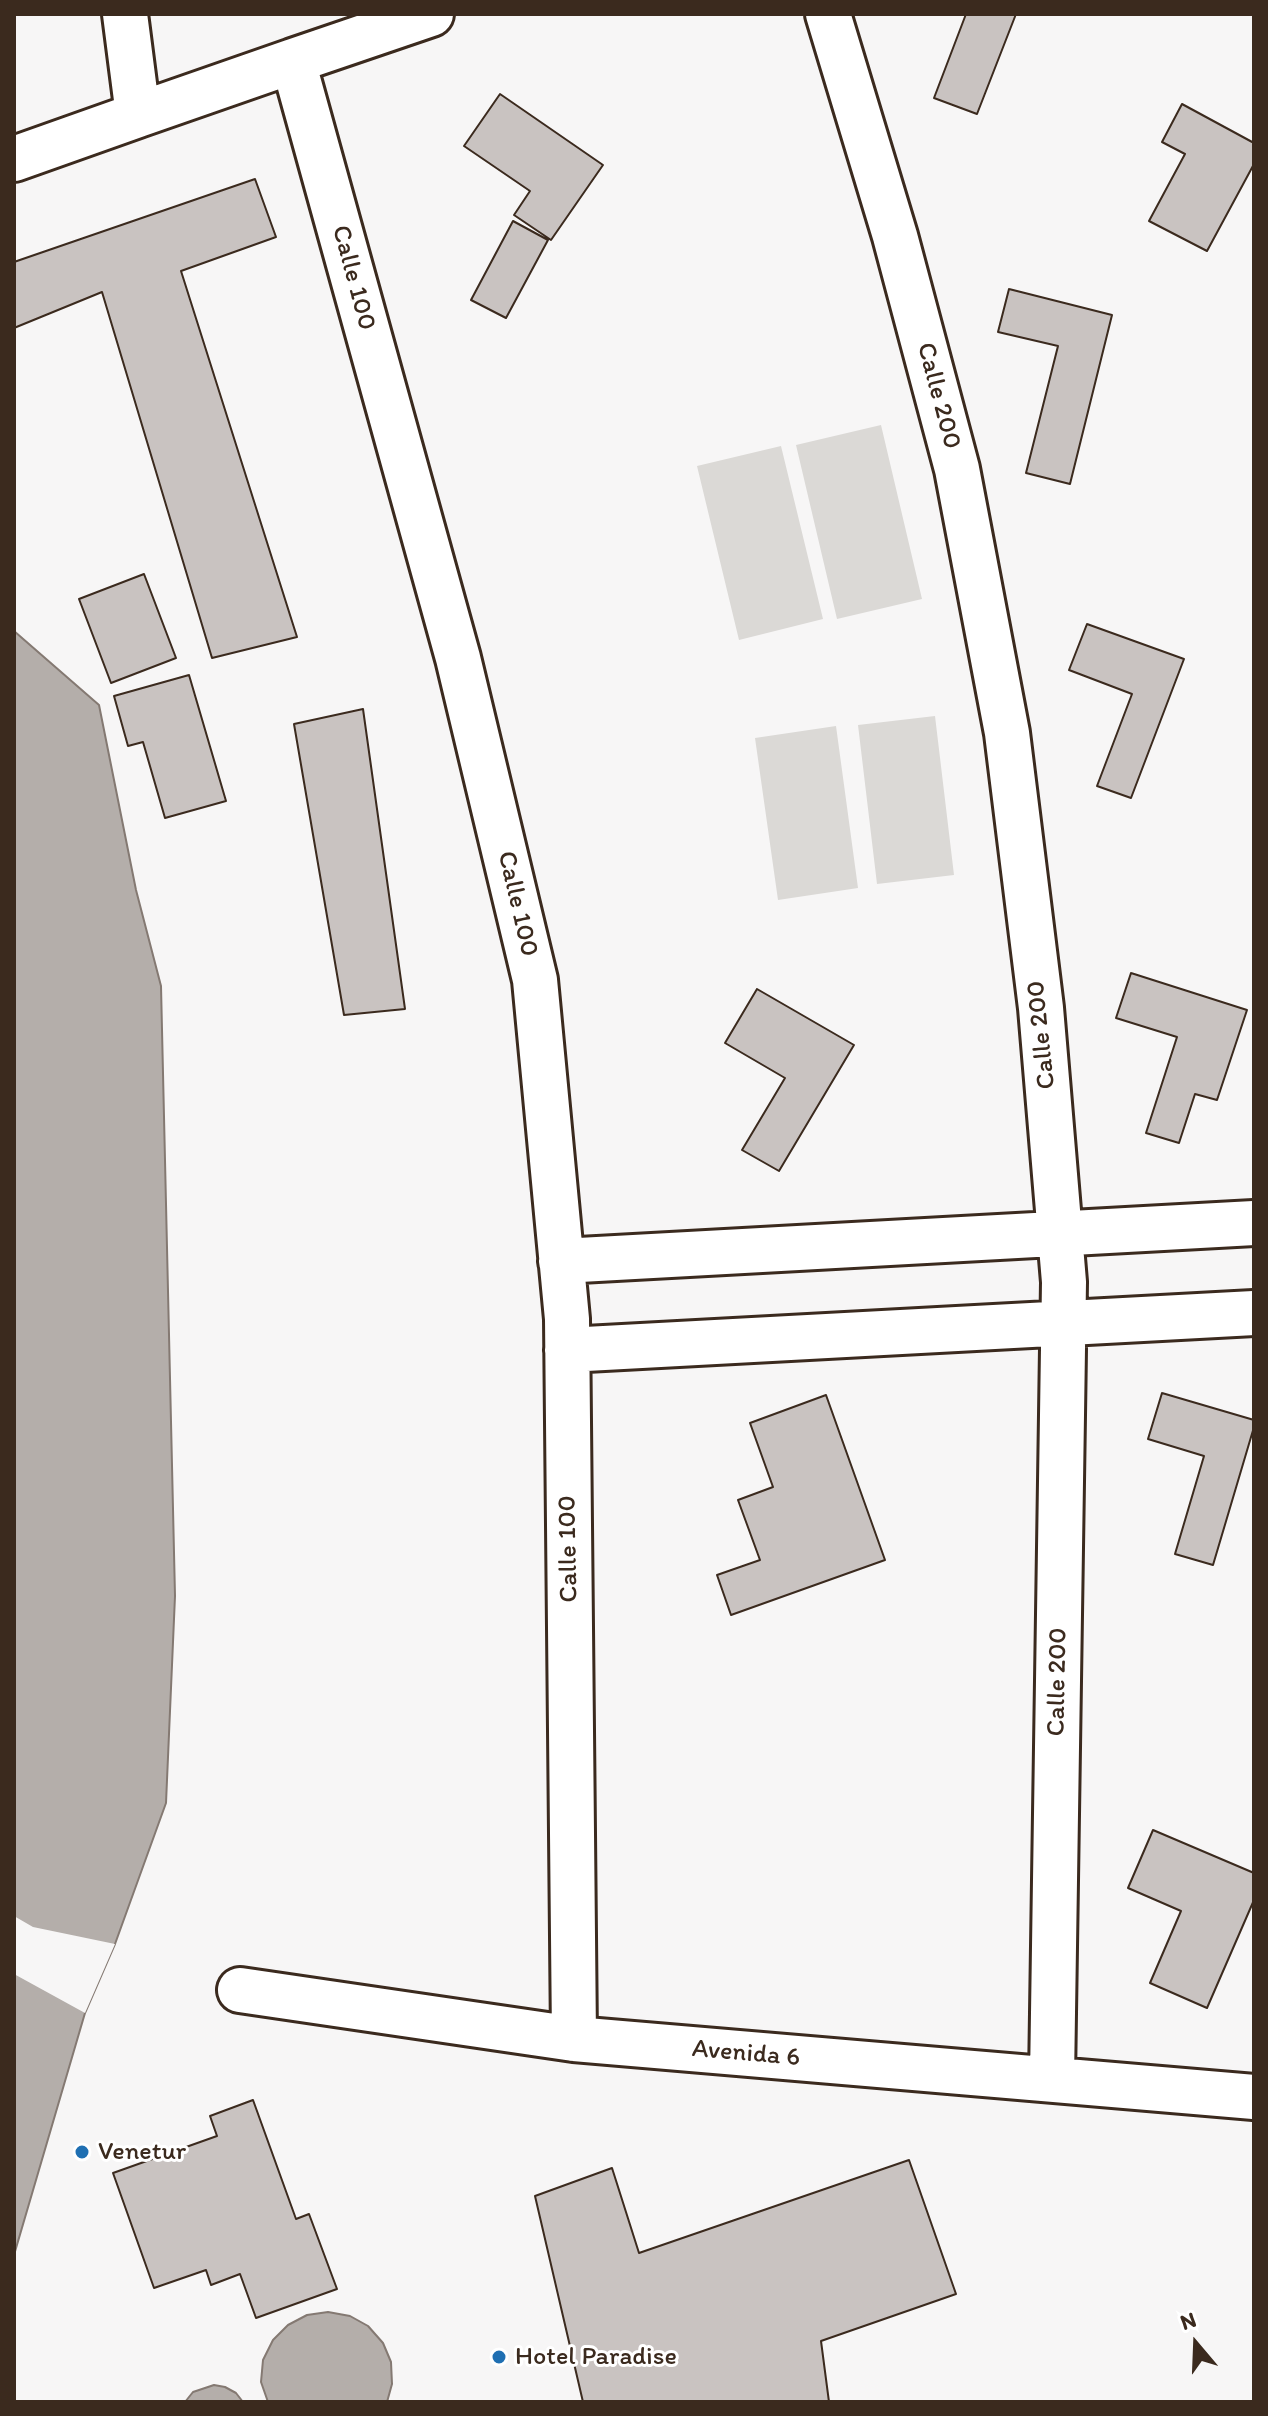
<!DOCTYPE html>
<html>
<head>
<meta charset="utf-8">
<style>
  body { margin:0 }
  #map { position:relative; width:1268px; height:2416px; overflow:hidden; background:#f7f6f6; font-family:Itim,sans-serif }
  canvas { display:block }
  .frame { position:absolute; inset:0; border:16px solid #3b2a1e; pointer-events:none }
  .north { position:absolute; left:1156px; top:2304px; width:80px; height:80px; -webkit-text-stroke:6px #fff; paint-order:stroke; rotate:341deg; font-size:22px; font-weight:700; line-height:32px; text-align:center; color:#3b2a1e }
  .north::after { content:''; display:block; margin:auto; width:28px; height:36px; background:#3b2a1e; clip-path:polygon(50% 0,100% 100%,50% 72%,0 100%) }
</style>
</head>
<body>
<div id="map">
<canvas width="1268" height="2416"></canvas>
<div class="frame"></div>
<div class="north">N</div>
</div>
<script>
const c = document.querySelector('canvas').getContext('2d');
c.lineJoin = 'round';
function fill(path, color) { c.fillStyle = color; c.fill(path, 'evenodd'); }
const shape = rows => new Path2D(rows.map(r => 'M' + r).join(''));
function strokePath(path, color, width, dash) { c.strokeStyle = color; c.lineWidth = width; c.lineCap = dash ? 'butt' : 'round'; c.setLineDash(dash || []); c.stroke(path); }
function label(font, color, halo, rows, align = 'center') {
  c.font = font + ' Itim,sans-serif'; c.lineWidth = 6; c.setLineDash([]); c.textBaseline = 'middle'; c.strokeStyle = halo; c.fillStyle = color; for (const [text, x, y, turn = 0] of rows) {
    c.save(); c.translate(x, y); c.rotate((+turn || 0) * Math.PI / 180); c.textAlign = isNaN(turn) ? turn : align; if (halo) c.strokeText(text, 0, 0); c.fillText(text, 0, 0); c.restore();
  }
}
const green = shape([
  [881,425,922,599,837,619,796,445],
  [781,446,823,619,739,640,697,466],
  [935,716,954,875,877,884,858,725],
  [836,726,858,888,778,900,755,738]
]);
const water = shape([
  [14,631,99,705,136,890,161,986,175,1596,166,1803,115,1944,85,2013,14,2255,14,631],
  [328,2312,350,2316,368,2326,383,2343,391,2362,392,2384,387,2402,268,2402,261,2382,263,2360,273,2340,288,2325,307,2315,328,2312],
  [214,2385,225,2387,236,2393,243,2402,185,2402,193,2392,214,2385]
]);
const pier = shape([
  [14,1916,33,1927,115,1944,85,2013,14,1974]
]);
const building = shape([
  [966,14,1016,14,977,114,934,98,966,14],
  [500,94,603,165,551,240,514,215,530,191,464,146,500,94],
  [1182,104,1254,143,1254,164,1207,251,1149,221,1185,154,1162,142,1182,104],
  [255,179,276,237,181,271,297,637,212,658,102,292,14,328,14,262,255,179],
  [513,221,548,240,506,318,471,300,513,221],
  [1009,289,1112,315,1070,484,1026,473,1058,346,998,332,1009,289],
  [144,574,176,658,111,683,79,599,144,574],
  [1087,624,1184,659,1131,798,1097,786,1132,694,1069,670,1087,624],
  [189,675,226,801,165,818,143,742,128,746,114,696,189,675],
  [363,709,405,1009,344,1015,294,724,363,709],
  [1131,973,1247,1010,1217,1100,1195,1094,1179,1143,1146,1133,1177,1037,1116,1018,1131,973],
  [757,989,854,1045,779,1171,742,1150,785,1078,725,1043,757,989],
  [1162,1393,1254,1420,1254,1427,1213,1565,1175,1554,1204,1456,1148,1439,1162,1393],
  [826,1395,885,1560,731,1615,717,1575,760,1560,738,1500,773,1487,750,1423,826,1395],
  [1153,1830,1254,1873,1254,1900,1207,2008,1150,1983,1181,1911,1128,1888,1153,1830],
  [253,2100,296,2219,309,2214,337,2289,256,2318,240,2274,211,2285,206,2270,154,2288,113,2173,217,2136,210,2116,253,2100],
  [909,2160,956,2294,821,2341,829,2402,583,2402,535,2196,612,2168,639,2253,909,2160]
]);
const minor = shape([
  [125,14,138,115,293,61,458,658,535,980,567,1319,574,2039],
  [828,14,895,236,957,469,1007,733,1041,1008,1064,1282,1052,2079],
  [293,61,431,14],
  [14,159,138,115],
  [561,1261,1254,1223],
  [567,1350,1254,1313],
  [240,1990,574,2039,1254,2097]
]);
const markers = [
  [82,2152,8,"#1f6fb2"],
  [499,2357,8,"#1f6fb2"]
];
const streetNames = [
  ["Calle 100",353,278,75],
  ["Calle 200",938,396,75],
  ["Calle 100",517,904,77],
  ["Calle 200",1042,1035,-96],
  ["Calle 100",569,1549,-91],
  ["Calle 200",1058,1682,-89],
  ["Avenida 6",746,2054,5]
];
const poiNames = [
  ["Venetur",98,2152],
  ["Hotel Paradise",515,2357]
];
fill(green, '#dbd9d6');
fill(water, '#b4aeaa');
strokePath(water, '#847972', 2);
fill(pier, '#f7f6f6');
fill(building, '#c9c3c1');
strokePath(building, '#3b2a1e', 2);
strokePath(minor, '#3b2a1e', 50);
strokePath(minor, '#fff', 44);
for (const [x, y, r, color] of markers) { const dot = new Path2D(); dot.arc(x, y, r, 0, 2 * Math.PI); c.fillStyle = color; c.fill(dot); strokePath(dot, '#fff', 3); }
label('26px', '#3b2a1e', '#fff', streetNames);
label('26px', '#3b2a1e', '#fff', poiNames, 'left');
</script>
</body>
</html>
